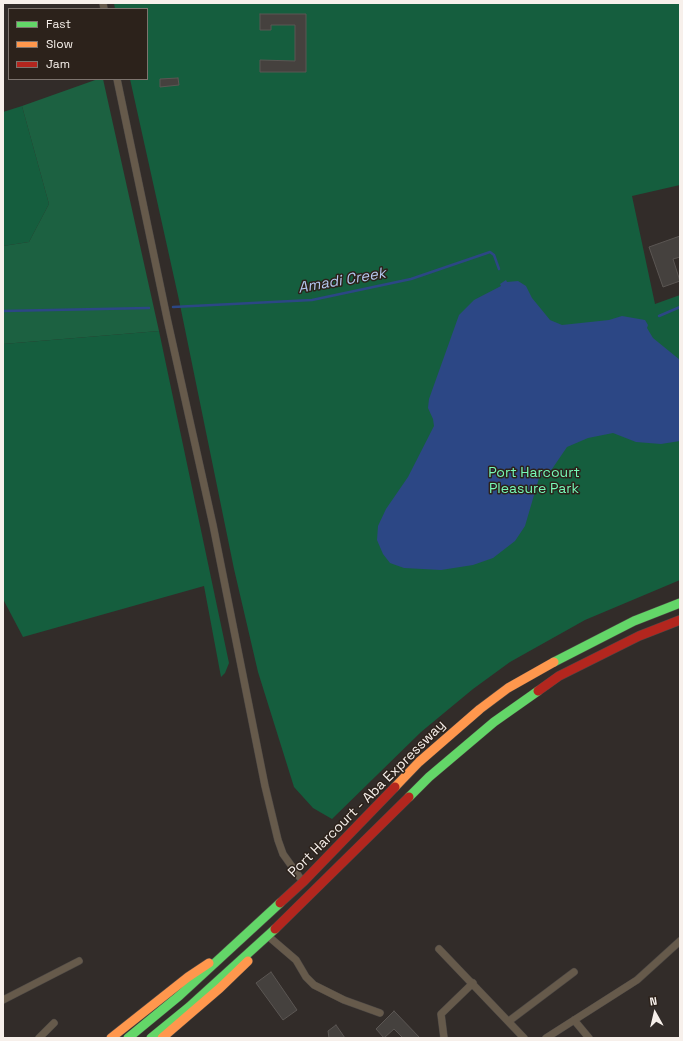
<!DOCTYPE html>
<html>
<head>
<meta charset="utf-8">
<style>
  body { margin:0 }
  #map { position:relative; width:683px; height:1041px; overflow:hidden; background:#322c29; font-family:"Space Grotesk",sans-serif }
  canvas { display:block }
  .frame { position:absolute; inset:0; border:4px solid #f7f0eb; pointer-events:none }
  .legend { position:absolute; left:8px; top:8px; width:140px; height:72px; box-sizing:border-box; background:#2c221b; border:1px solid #7d746e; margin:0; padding:5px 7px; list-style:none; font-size:12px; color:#f7f0eb }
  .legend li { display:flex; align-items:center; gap:8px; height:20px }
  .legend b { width:20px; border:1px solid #7d746e }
  .north { position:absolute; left:635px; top:993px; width:40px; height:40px; -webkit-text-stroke:3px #2c221b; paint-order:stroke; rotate:352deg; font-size:11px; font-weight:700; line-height:16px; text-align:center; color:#f7f0eb }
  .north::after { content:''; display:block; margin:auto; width:14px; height:18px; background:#f7f0eb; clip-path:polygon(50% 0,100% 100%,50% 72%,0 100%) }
</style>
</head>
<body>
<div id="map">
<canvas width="683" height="1041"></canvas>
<div class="frame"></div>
<ul class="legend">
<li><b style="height:5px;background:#63d668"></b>Fast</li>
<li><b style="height:5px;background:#ff974d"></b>Slow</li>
<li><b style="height:5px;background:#b3261e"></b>Jam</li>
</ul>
<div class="north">N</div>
</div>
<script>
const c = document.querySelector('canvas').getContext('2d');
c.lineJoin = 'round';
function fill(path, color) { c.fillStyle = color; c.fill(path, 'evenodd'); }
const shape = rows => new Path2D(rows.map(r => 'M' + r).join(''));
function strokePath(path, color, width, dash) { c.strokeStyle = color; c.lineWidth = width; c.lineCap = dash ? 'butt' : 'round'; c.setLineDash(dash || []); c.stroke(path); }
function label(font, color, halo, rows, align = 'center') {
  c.font = font + ' "Space Grotesk",sans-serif'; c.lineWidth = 3; c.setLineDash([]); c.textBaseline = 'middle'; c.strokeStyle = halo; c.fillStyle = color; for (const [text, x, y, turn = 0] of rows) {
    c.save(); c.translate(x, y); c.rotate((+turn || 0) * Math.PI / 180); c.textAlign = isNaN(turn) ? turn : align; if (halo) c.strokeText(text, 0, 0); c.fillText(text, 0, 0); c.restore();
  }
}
const green = shape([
  [114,3,680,3,680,185,632,196,655,304,680,295,680,580,585,620,510,662,473,689,421,732,332,819,313,808,294,787,258,672,234,569,179,300,130,79,147,79,147,9,115,9],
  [22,106,49,204,29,242,3,246,3,112],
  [159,331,229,663,225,673,221,677,204,586,23,637,3,599,3,344]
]);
const forest = shape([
  [98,79,103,79,159,331,3,344,3,246,29,242,49,204,22,106]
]);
const water = shape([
  [506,280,507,282,518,281,526,286,532,298,550,320,562,325,609,320,622,316,645,320,648,325,647,328,653,338,680,360,680,441,661,444,636,442,613,433,588,438,567,447,552,469,539,478,525,526,515,541,493,558,473,565,441,570,404,568,390,563,383,554,377,540,378,526,386,509,408,477,434,426,433,419,428,408,429,399,459,315,474,300,501,286,500,284]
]);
const stream = shape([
  [173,307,312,300,411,279,490,252,494,255,499,269],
  [3,311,149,308],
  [659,316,680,307]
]);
const building = shape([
  [260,14,306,14,306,72,260,72,260,60,295,61,295,25,271,25,271,30,260,30,260,14],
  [178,78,179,85,160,87,160,79,178,78],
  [680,236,680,257,673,259,680,281,663,287,649,247,680,236],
  [271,972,297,1010,283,1020,256,983,271,972],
  [394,1011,420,1038,403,1038,394,1029,384,1038,376,1029,394,1011],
  [336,1025,345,1038,329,1038,328,1031,336,1025]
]);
const street = shape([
  [103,3,104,9],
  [117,79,167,318,213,525,265,786,278,840,283,854,303,882],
  [268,936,296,960,306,977,314,985,344,1000,380,1013],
  [439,949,524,1038],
  [3,1000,79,961],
  [574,1020,589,1038],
  [509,1021,574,972],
  [39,1038,54,1023],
  [444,1038,441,1014,473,983],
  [546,1038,637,980,680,941]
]);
const fast = shape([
  [554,662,634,621,680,603],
  [409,797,429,777,494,722,538,691],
  [128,1038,179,996,280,903],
  [151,1038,189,1007,275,929]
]);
const slow = shape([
  [395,787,419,762,480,709,508,688,554,662],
  [111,1038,188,977,209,963],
  [162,1038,220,988,248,961]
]);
const jam = shape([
  [538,691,559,676,639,636,680,620],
  [280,903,303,882,395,787],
  [275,929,409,797]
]);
const parkNames = [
  ["Port Harcourt",534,473],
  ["Pleasure Park",534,489]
];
const streetNames = [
  ["Port Harcourt - Aba Expressway",367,799,-45]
];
const waterNames = [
  ["Amadi Creek",342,281,-10]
];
fill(green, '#155e3e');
fill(forest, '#1c6141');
fill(water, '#2c4785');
strokePath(stream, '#2c4785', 2.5);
fill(building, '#45413e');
strokePath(building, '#5b5653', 1);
strokePath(street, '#4d4845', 8);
strokePath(fast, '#4d4845', 10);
strokePath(slow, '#4d4845', 10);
strokePath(jam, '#4d4845', 10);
strokePath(street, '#665a4b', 7);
strokePath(fast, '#63d668', 9);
strokePath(slow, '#ff974d', 9);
strokePath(jam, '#b3261e', 9);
label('14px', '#77f9b7', '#2c221b', parkNames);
label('14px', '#f7f0eb', '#2c221b', streetNames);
label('italic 15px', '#b3c7ee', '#2c221b', waterNames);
</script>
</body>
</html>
